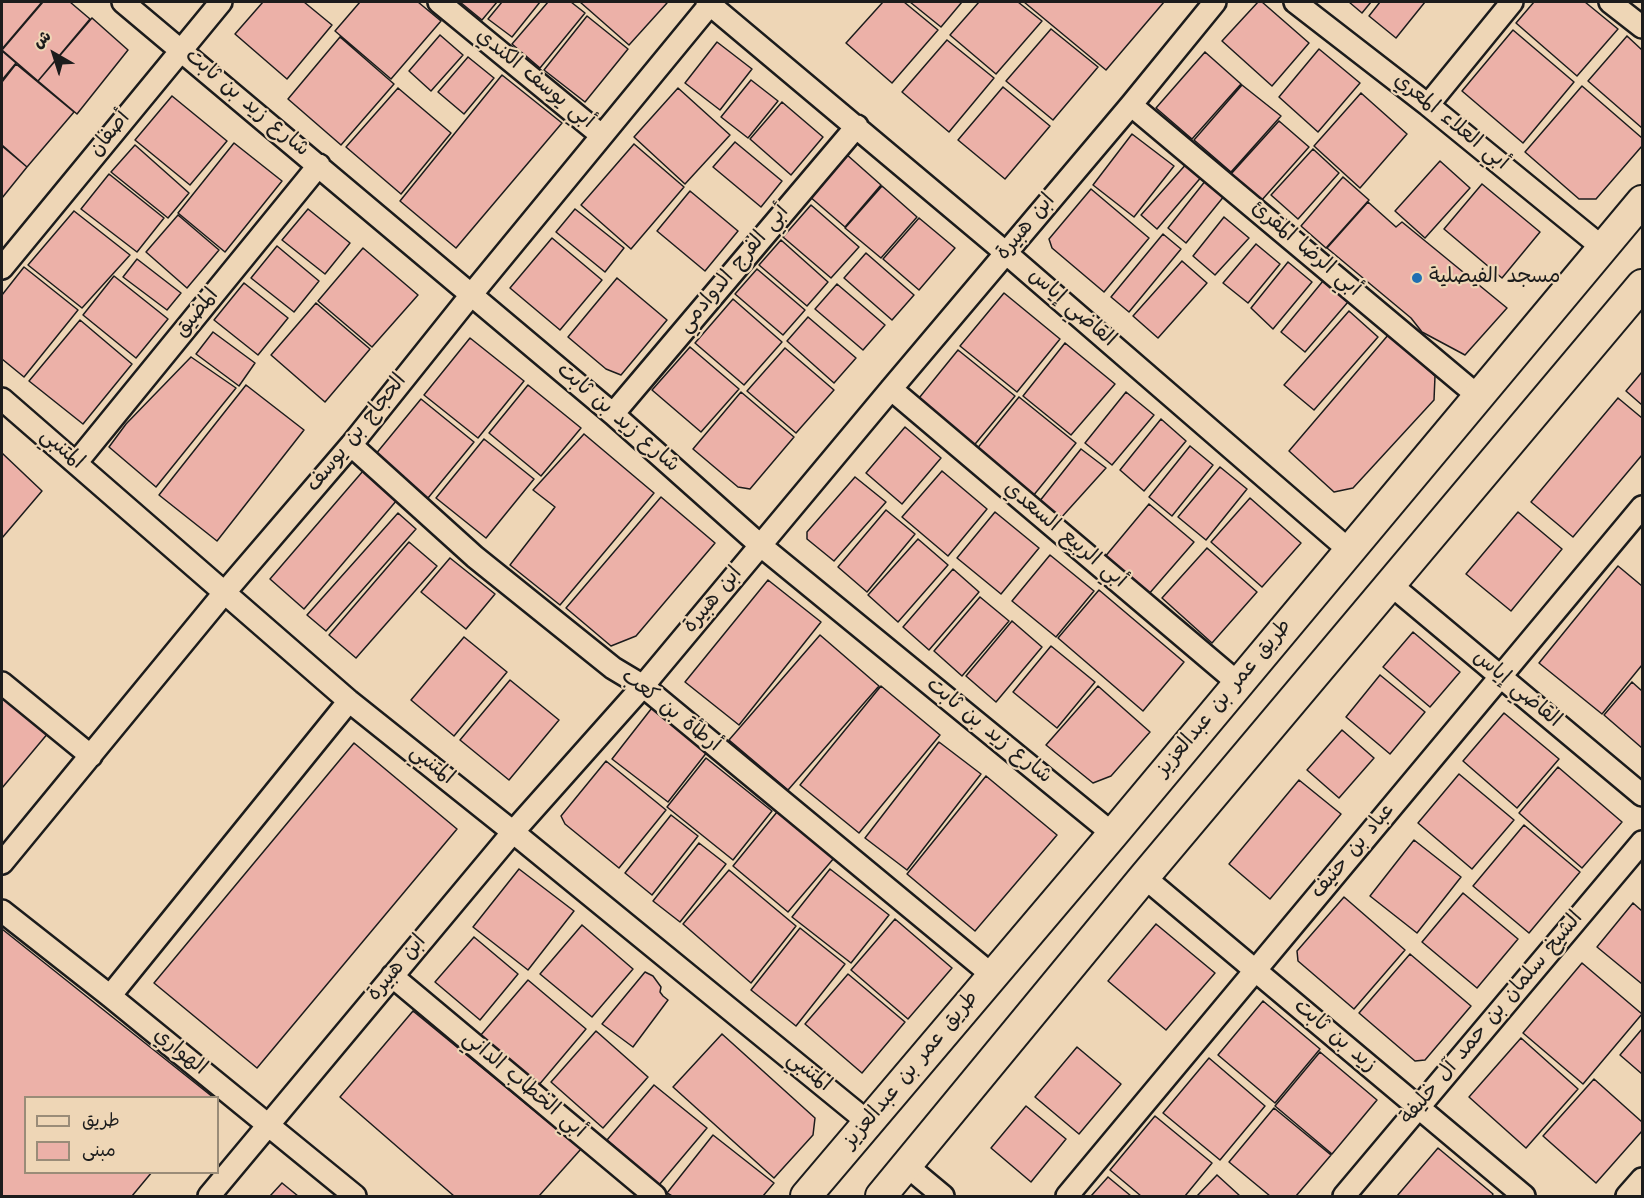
<!DOCTYPE html>
<html>
<head>
<meta charset="utf-8">
<style>
  body { margin:0 }
  #map { position:relative; width:1644px; height:1198px; overflow:hidden; background:#eed6b6; font-family:Kalam,"Playpen Sans Arabic",sans-serif }
  canvas { display:block }
  .frame { position:absolute; inset:0; border:3px solid #1c1c1c; pointer-events:none }
  .legend { position:absolute; left:24px; top:1096px; width:195px; height:78px; box-sizing:border-box; background:#eed6b6; border:2px solid #9a8c78; margin:0; padding:8px 10px; list-style:none; font-size:18px; color:#1c1c1c }
  .legend li { display:flex; align-items:center; gap:12px; height:30px }
  .legend b { width:30px; border:2px solid #9a8c78 }
  .north { position:absolute; left:24px; top:24px; width:60px; height:60px; -webkit-text-stroke:4px #eed6b6; paint-order:stroke; rotate:321deg; font-size:16px; font-weight:700; line-height:24px; text-align:center; color:#1c1c1c }
  .north::after { content:''; display:block; margin:auto; width:21px; height:27px; background:#1c1c1c; clip-path:polygon(50% 0,100% 100%,50% 72%,0 100%) }
</style>
</head>
<body>
<div id="map">
<canvas width="1644" height="1198"></canvas>
<div class="frame"></div>
<ul class="legend">
<li><b style="height:8px;background:#eed6b6"></b>طريق</li>
<li><b style="height:16px;background:#ecb1a8"></b>مبنى</li>
</ul>
<div class="north">ش</div>
</div>
<script>
const c = document.querySelector('canvas').getContext('2d');
c.lineJoin = 'round';
function fill(path, color) { c.fillStyle = color; c.fill(path, 'evenodd'); }
const shape = rows => new Path2D(rows.map(r => 'M' + r).join(''));
function strokePath(path, color, width, dash) { c.strokeStyle = color; c.lineWidth = width; c.lineCap = dash ? 'butt' : 'round'; c.setLineDash(dash || []); c.stroke(path); }
function label(font, color, halo, rows, align = 'center') {
  c.font = font + ' Kalam,"Playpen Sans Arabic",sans-serif'; c.lineWidth = 4.5; c.setLineDash([]); c.textBaseline = 'middle'; c.strokeStyle = halo; c.fillStyle = color; for (const [text, x, y, turn = 0] of rows) {
    c.save(); c.translate(x, y); c.rotate((+turn || 0) * Math.PI / 180); c.textAlign = isNaN(turn) ? turn : align; if (halo) c.strokeText(text, 0, 0); c.fillText(text, 0, 0); c.restore();
  }
}
const building = shape([
  [2,2,42,2,2,49,2,2],
  [43,2,70,2,90,19,38,81,2,50,43,2],
  [263,2,304,2,332,25,287,79,235,34,263,2],
  [360,2,418,2,441,21,391,79,335,31,360,2],
  [460,2,497,2,482,20,460,2],
  [502,2,540,2,512,37,488,19,502,2],
  [548,2,571,2,585,13,540,68,512,44,548,2],
  [580,2,665,2,667,3,629,45,580,2],
  [883,2,904,2,938,30,892,83,846,43,883,2],
  [910,2,962,2,941,27,910,2],
  [979,2,1018,2,1042,21,996,74,950,35,979,2],
  [1024,2,1164,2,1106,70,1024,2],
  [1258,2,1262,2,1309,43,1272,86,1222,41,1258,2],
  [1349,2,1371,2,1362,13,1349,2],
  [1380,2,1425,2,1396,38,1369,16,1380,2],
  [1534,2,1585,2,1618,29,1577,76,1516,23,1534,2],
  [587,16,628,49,585,102,544,70,587,16],
  [92,18,128,50,77,114,38,81,92,18],
  [1051,29,1098,67,1053,120,1006,81,1051,29],
  [1513,30,1574,82,1523,143,1462,91,1513,30],
  [440,35,463,55,431,91,409,71,440,35],
  [1627,36,1642,50,1642,128,1588,81,1627,36],
  [340,37,394,84,341,145,288,99,340,37],
  [947,40,994,78,949,132,902,92,947,40],
  [717,42,752,69,720,110,685,83,717,42],
  [1319,49,1360,83,1318,132,1279,97,1319,49],
  [2,51,16,63,2,80,2,51],
  [1205,52,1241,84,1192,139,1156,108,1205,52],
  [468,57,494,78,464,114,438,92,468,57],
  [16,64,74,112,27,167,2,145,2,82,16,64],
  [502,75,562,123,456,248,400,201,502,75],
  [751,80,778,101,748,138,721,117,751,80],
  [1242,85,1281,116,1231,172,1194,140,1242,85],
  [1582,86,1642,138,1642,146,1596,199,1579,199,1525,152,1582,86],
  [1003,87,1050,126,1005,179,958,140,1003,87],
  [398,88,451,133,401,194,346,147,398,88],
  [678,88,730,135,685,184,634,137,678,88],
  [1361,93,1407,134,1360,188,1314,146,1361,93],
  [172,96,227,141,190,185,135,140,172,96],
  [782,102,823,137,791,175,750,139,782,102],
  [1279,121,1309,147,1261,201,1231,174,1279,121],
  [1132,134,1174,166,1134,217,1093,185,1132,134],
  [735,142,782,181,761,207,713,167,735,142],
  [234,143,282,181,225,252,178,213,234,143],
  [634,144,684,187,631,249,581,205,634,144],
  [135,145,189,193,168,218,111,172,135,145],
  [2,146,27,167,2,198,2,146],
  [1313,149,1339,173,1298,219,1271,195,1313,149],
  [846,154,881,185,845,227,809,196,846,154],
  [1440,161,1470,188,1425,238,1395,211,1440,161],
  [1188,162,1203,175,1157,229,1141,215,1188,162],
  [109,174,164,218,137,252,81,209,109,174],
  [1343,177,1369,200,1326,248,1301,226,1343,177],
  [1206,180,1225,195,1186,243,1168,228,1206,180],
  [1482,184,1540,232,1502,278,1444,229,1482,184],
  [882,186,917,217,881,258,845,228,882,186],
  [1091,189,1149,238,1104,292,1052,248,1049,239,1091,189],
  [690,191,738,231,705,271,657,231,690,191],
  [1368,202,1396,227,1402,222,1507,308,1465,355,1422,332,1411,318,1327,248,1368,202],
  [811,205,859,247,831,278,783,237,811,205],
  [308,209,350,243,325,274,282,240,308,209],
  [575,209,624,248,605,272,556,232,575,209],
  [74,211,130,255,82,308,28,265,74,211],
  [178,215,219,250,187,288,146,252,178,215],
  [1224,217,1249,238,1215,275,1193,256,1224,217],
  [919,218,955,248,919,290,883,259,919,218],
  [1163,234,1181,249,1129,312,1111,297,1163,234],
  [552,238,602,280,560,330,510,288,552,238],
  [781,240,828,282,807,306,759,265,781,240],
  [1256,244,1280,264,1248,303,1223,283,1256,244],
  [277,246,319,281,294,312,251,278,277,246],
  [363,248,418,295,372,347,318,301,363,248],
  [866,253,914,295,892,320,844,278,866,253],
  [137,259,181,293,167,310,123,277,137,259],
  [1182,261,1207,283,1158,338,1133,316,1182,261],
  [1288,262,1312,282,1273,329,1251,308,1288,262],
  [24,267,78,310,24,377,2,359,2,295,24,267],
  [757,269,805,310,783,335,735,294,757,269],
  [114,276,168,319,136,358,83,315,114,276],
  [617,278,667,320,621,375,606,369,568,337,617,278],
  [1323,281,1348,302,1305,352,1281,332,1323,281],
  [244,283,288,318,258,355,214,320,244,283],
  [837,284,885,325,863,350,815,309,837,284],
  [1004,293,1060,339,1017,392,960,346,1004,293],
  [733,299,782,342,744,385,695,343,733,299],
  [316,303,370,349,325,402,271,355,316,303],
  [1349,311,1378,337,1314,410,1284,385,1349,311],
  [808,317,856,358,834,383,787,341,808,317],
  [80,320,132,364,83,424,29,381,80,320],
  [213,332,255,363,239,386,196,354,213,332],
  [1389,334,1435,376,1434,400,1353,488,1334,492,1289,451,1389,334],
  [470,338,524,381,478,438,424,395,470,338],
  [1065,343,1115,384,1071,435,1023,396,1065,343],
  [690,347,739,389,701,432,652,390,690,347],
  [785,348,834,390,796,433,747,391,785,348],
  [958,350,1015,396,971,449,915,403,958,350],
  [191,357,236,388,156,487,109,447,126,424,191,357],
  [1642,372,1642,405,1626,391,1642,372],
  [246,385,304,430,217,541,159,495,246,385],
  [528,385,581,428,541,476,489,433,528,385],
  [741,392,794,437,750,489,738,487,693,449,741,392],
  [1126,392,1154,415,1112,465,1085,443,1126,392],
  [1019,397,1076,443,1033,496,976,450,1019,397],
  [1618,398,1642,418,1642,455,1573,537,1531,502,1618,398],
  [421,399,474,442,428,498,375,455,421,399],
  [1161,419,1186,441,1144,491,1120,470,1161,419],
  [905,427,941,458,902,504,866,473,905,427],
  [584,434,654,493,560,605,510,565,555,507,533,490,584,434],
  [484,439,534,479,486,538,436,498,484,439],
  [1190,446,1213,465,1172,516,1149,497,1190,446],
  [1081,449,1106,468,1060,519,1039,502,1081,449],
  [2,453,42,491,2,538,2,453],
  [1220,467,1247,489,1206,540,1178,517,1220,467],
  [363,471,397,500,304,609,270,579,363,471],
  [942,471,987,509,948,556,902,517,942,471],
  [855,477,886,502,834,561,807,539,807,532,855,477],
  [661,497,715,543,636,636,611,646,566,608,661,497],
  [1250,498,1301,543,1262,587,1211,542,1250,498],
  [1149,504,1194,542,1148,595,1104,558,1149,504],
  [886,510,915,534,867,592,838,567,886,510],
  [995,512,1039,548,1001,594,957,558,995,512],
  [1518,512,1562,549,1511,611,1466,574,1518,512],
  [398,513,416,529,326,631,307,615,398,513],
  [918,539,948,565,898,622,868,595,918,539],
  [409,542,437,566,356,658,329,635,409,542],
  [1207,548,1257,592,1212,643,1162,598,1207,548],
  [1050,555,1094,591,1056,637,1012,601,1050,555],
  [450,558,495,594,466,629,421,592,450,558],
  [1618,566,1642,586,1642,665,1602,714,1539,663,1618,566],
  [953,569,979,592,929,650,903,627,953,569],
  [768,580,821,622,739,725,685,682,768,580],
  [1099,590,1184,662,1143,711,1058,638,1099,590],
  [980,597,1009,621,962,676,934,651,980,597],
  [1012,621,1042,647,996,702,966,676,1012,621],
  [1413,632,1460,672,1430,707,1383,667,1413,632],
  [820,635,879,686,788,790,729,740,820,635],
  [464,637,507,672,454,736,411,700,464,637],
  [1051,646,1095,682,1057,728,1013,692,1051,646],
  [1380,675,1425,712,1390,754,1346,717,1380,675],
  [510,680,559,720,509,780,460,740,510,680],
  [1632,682,1642,691,1642,748,1604,715,1632,682],
  [881,686,940,735,859,833,800,785,881,686],
  [1098,686,1150,732,1111,776,1093,783,1046,745,1098,686],
  [2,692,49,732,2,788,2,692],
  [655,704,711,747,668,802,612,759,655,704],
  [1504,713,1559,759,1517,808,1463,761,1504,713],
  [1342,730,1374,758,1339,798,1307,770,1342,730],
  [939,742,981,774,907,870,865,838,939,742],
  [354,743,457,829,257,1068,154,983,354,743],
  [706,758,772,811,733,860,667,807,706,758],
  [606,761,666,810,619,868,565,824,561,816,606,761],
  [1558,767,1622,822,1582,868,1519,813,1558,767],
  [1459,774,1514,820,1472,869,1418,823,1459,774],
  [986,776,1057,835,975,931,907,874,986,776],
  [1299,780,1341,814,1270,899,1229,864,1299,780],
  [777,812,834,858,788,912,733,866,777,812],
  [671,815,698,836,652,895,625,873,671,815],
  [1524,825,1580,872,1529,933,1473,886,1524,825],
  [1414,840,1461,877,1417,933,1370,896,1414,840],
  [699,843,726,864,680,922,653,901,699,843],
  [519,869,574,911,528,970,473,927,519,869],
  [830,869,889,915,851,963,792,917,830,869],
  [729,870,796,926,751,983,683,924,729,870],
  [1463,893,1518,939,1477,988,1422,942,1463,893],
  [1344,897,1405,950,1354,1009,1298,961,1297,951,1344,897],
  [1633,903,1642,911,1642,984,1597,947,1633,903],
  [895,919,952,968,908,1019,851,970,895,919],
  [1156,924,1215,973,1166,1030,1108,981,1156,924],
  [582,925,633,969,592,1017,540,974,582,925],
  [800,928,845,964,796,1026,751,990,800,928],
  [2,929,214,1098,26,1098,26,1172,152,1172,132,1196,2,1196,2,929],
  [474,937,518,974,480,1020,435,982,474,937],
  [1410,954,1471,1006,1425,1060,1415,1061,1359,1013,1410,954],
  [1582,963,1642,1014,1583,1084,1523,1033,1582,963],
  [645,972,653,976,661,987,660,992,663,996,668,1000,633,1047,602,1024,645,972],
  [848,974,905,1022,862,1073,805,1024,848,974],
  [528,980,586,1029,538,1086,480,1036,528,980],
  [1263,1001,1320,1049,1275,1103,1218,1055,1263,1001],
  [413,1011,581,1149,539,1196,454,1196,340,1097,413,1011],
  [1642,1029,1642,1074,1620,1055,1642,1029],
  [596,1031,648,1077,603,1128,551,1082,596,1031],
  [722,1034,815,1118,813,1135,774,1178,673,1087,722,1034],
  [1521,1038,1578,1089,1526,1148,1469,1097,1521,1038],
  [1077,1047,1121,1084,1079,1134,1035,1097,1077,1047],
  [1320,1052,1377,1100,1332,1154,1275,1106,1320,1052],
  [1209,1058,1265,1106,1220,1160,1163,1113,1209,1058],
  [1594,1079,1642,1122,1642,1131,1596,1183,1543,1136,1594,1079],
  [654,1085,707,1128,659,1185,607,1140,654,1085],
  [1026,1106,1066,1139,1031,1182,991,1148,1026,1106],
  [1274,1108,1331,1155,1296,1196,1270,1196,1229,1162,1274,1108],
  [1155,1116,1212,1163,1185,1196,1141,1196,1110,1170,1155,1116],
  [713,1135,774,1183,763,1196,672,1196,667,1193,713,1135],
  [1438,1148,1493,1194,1492,1196,1397,1196,1438,1148],
  [1217,1175,1240,1196,1197,1196,1217,1175],
  [1108,1177,1131,1196,1091,1196,1108,1177],
  [282,1183,298,1196,270,1196,282,1183]
]);
const street = shape([
  [123,2,613,414,760,545,1113,834],
  [439,2,601,135],
  [707,2,1006,253,1349,550],
  [1295,2,1428,105,1603,248],
  [1610,2,1642,27],
  [1131,105,1478,396],
  [1428,105,1512,2],
  [2,268,221,2],
  [891,389,1238,683],
  [2,399,349,701,513,832,869,1123],
  [613,414,857,126],
  [351,445,475,557,613,668,643,686,992,975],
  [76,463,319,165],
  [1390,584,1642,795],
  [2,683,91,756],
  [2,863,225,592,351,445,471,295,712,2],
  [1144,877,1524,1196],
  [2,911,110,996,355,1196],
  [392,976,655,1196],
  [110,996,349,701],
  [907,1166,943,1196],
  [209,1196,513,832,643,686,891,389,1131,105,1215,2],
  [1067,1196,1642,507],
  [1344,1196,1642,842],
  [1627,1196,1642,1179]
]);
const secondary = shape([
  [806,1196,1113,834,1642,201],
  [881,1196,1144,877,1642,285]
]);
const markers = [
  [1417,278,6,"#1f6fb2"]
];
const streetNames = [
  ["أبي يوسف الكندي",534,80,39],
  ["شارع زيد بن ثابت",246,104,40],
  ["أبي العلاء المعري",1450,123,39],
  ["أصفان",111,135,-51],
  ["ابن هبيرة",1027,228,-50],
  ["أبي الرضا المقرئ",1305,250,40],
  ["أبي الفرج الدوادمي",735,270,-50],
  ["القاضي إياس",1071,309,41],
  ["المضيق",198,314,-51],
  ["شارع زيد بن ثابت",617,419,41],
  ["الحجاج بن يوسف",358,434,-51],
  ["المتنبي",61,450,41],
  ["أبي الربيع السعدي",1064,536,40],
  ["ابن هبيرة",714,601,-50],
  ["القاضي إياس",1516,690,40],
  ["طريق عمر بن عبدالعزيز",1225,699,-50],
  ["أرطأة بن كعب",670,712,38],
  ["شارع زيد بن ثابت",988,732,39],
  ["المتنبي",431,766,39],
  ["عباد بن حنيف",1354,852,-50],
  ["ابن هبيرة",398,969,-50],
  ["الشيخ سلمان بن حمد آل خليفة",1493,1019,-50],
  ["زيد بن ثابت",1334,1037,40],
  ["الهواري",179,1053,39],
  ["طريق عمر بن عبدالعزيز",912,1071,-50],
  ["المتنبي",808,1073,39],
  ["أبي الخطاب الداني",523,1086,40]
];
const poiNames = [
  ["مسجد الفيصلية",1429,278]
];
fill(building, '#ecb1a8');
strokePath(building, '#1c1c1c', 1.5);
strokePath(street, '#1c1c1c', 26);
strokePath(secondary, '#1c1c1c', 34);
strokePath(street, '#eed6b6', 21);
strokePath(secondary, '#eed6b6', 30);
for (const [x, y, r, color] of markers) { const dot = new Path2D(); dot.arc(x, y, r, 0, 2 * Math.PI); c.fillStyle = color; c.fill(dot); strokePath(dot, '#eed6b6', 2); }
label('21px', '#1c1c1c', '#eed6b6', streetNames);
label('21px', '#1c1c1c', '#eed6b6', poiNames, 'left');
</script>
</body>
</html>
